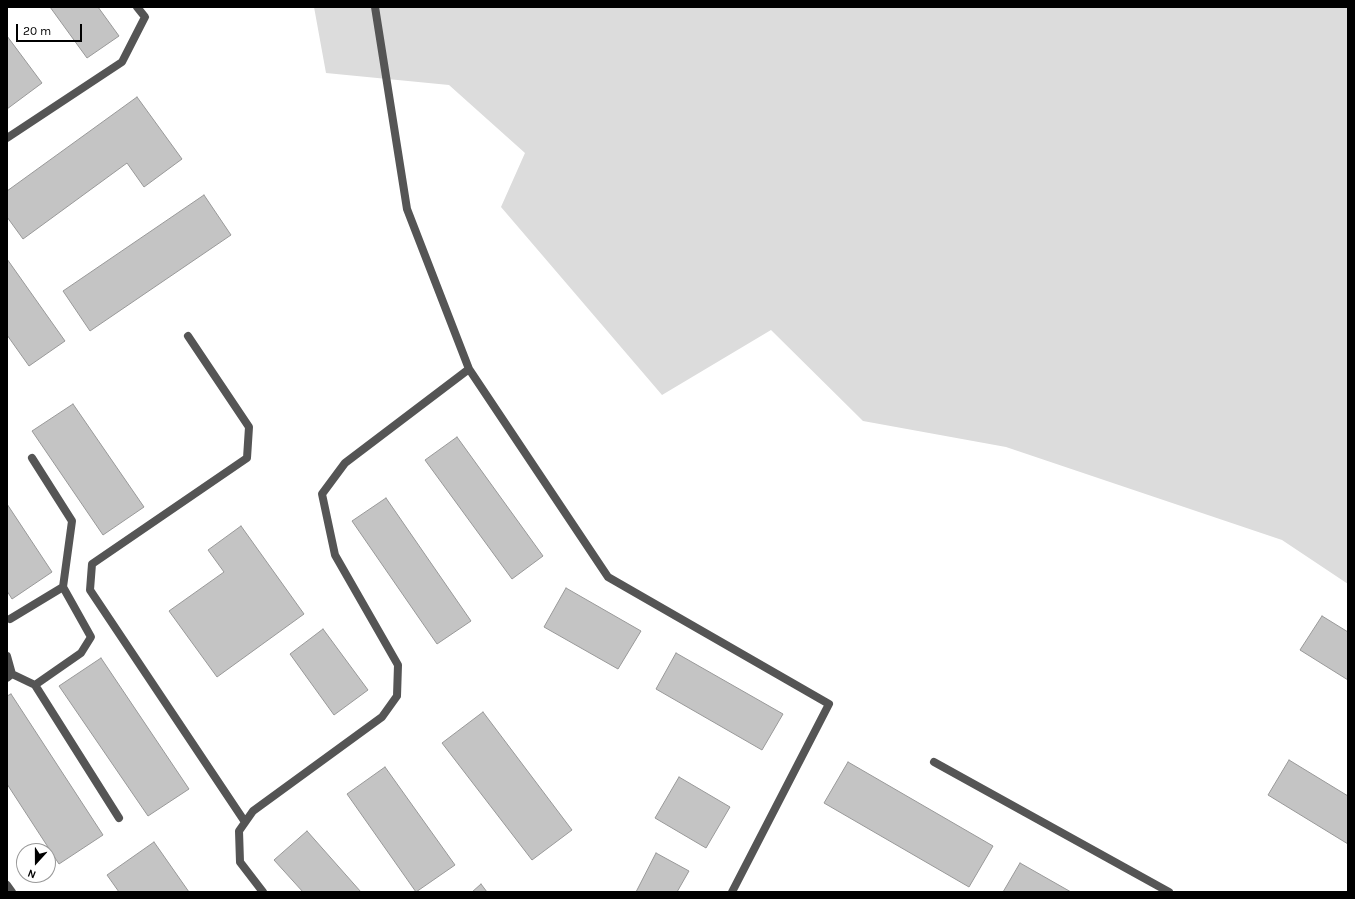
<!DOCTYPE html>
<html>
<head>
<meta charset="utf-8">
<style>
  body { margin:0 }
  #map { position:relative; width:1355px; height:899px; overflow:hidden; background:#fff; font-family:Karla,sans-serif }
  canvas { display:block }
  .frame { position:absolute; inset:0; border:8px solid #000; pointer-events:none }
  .north { position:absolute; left:16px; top:843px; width:40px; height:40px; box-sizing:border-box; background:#fff; border:1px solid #999; border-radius:50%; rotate:201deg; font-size:11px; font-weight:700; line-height:16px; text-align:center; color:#000 }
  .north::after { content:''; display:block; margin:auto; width:14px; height:18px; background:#000; clip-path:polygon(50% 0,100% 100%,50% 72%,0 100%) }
  .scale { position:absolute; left:16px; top:24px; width:66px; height:18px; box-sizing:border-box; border:2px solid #000; border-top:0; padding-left:5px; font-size:12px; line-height:14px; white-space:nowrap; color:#000; -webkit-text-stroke:3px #fff; paint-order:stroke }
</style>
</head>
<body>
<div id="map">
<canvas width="1355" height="899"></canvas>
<div class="frame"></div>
<div class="north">N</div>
<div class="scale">20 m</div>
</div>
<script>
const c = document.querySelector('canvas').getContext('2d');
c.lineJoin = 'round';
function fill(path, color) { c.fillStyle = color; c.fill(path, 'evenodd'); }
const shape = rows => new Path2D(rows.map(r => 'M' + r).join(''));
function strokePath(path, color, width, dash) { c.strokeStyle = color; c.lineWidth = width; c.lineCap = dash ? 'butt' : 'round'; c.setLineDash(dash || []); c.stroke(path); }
const green = shape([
  [314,7,1348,7,1348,584,1282,540,1006,447,863,421,771,330,662,395,501,207,525,153,449,85,326,73]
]);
const building = shape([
  [50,7,98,7,119,36,87,58,50,7],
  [7,36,42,83,7,109,7,36],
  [137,97,182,159,144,187,127,163,23,239,7,217,7,191,137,97],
  [204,195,231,235,90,331,63,291,204,195],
  [7,259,65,341,29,366,7,335,7,259],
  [73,404,144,507,103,535,32,431,73,404],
  [457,437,543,556,512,579,425,460,457,437],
  [386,498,471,621,437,644,352,521,386,498],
  [7,504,52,572,12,599,7,591,7,504],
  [241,526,304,614,217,677,169,611,224,572,208,550,241,526],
  [566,588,641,631,618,669,544,627,566,588],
  [1322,616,1348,632,1348,680,1300,650,1322,616],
  [323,629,368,690,334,715,290,654,323,629],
  [676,653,783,714,762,750,656,689,676,653],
  [101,658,189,789,148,816,59,686,101,658],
  [11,694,103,835,59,864,7,784,7,696,11,694],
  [483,712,572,830,532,860,442,743,483,712],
  [1289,760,1348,796,1348,844,1268,795,1289,760],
  [848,762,993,846,969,887,824,803,848,762],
  [385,767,455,865,416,892,347,794,385,767],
  [679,777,730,807,706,848,655,818,679,777],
  [307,831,361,892,303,892,274,860,307,831],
  [154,842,189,892,119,892,107,875,154,842],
  [656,853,689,871,677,892,636,892,656,853],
  [1020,863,1071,892,1003,892,1020,863],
  [481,884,487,892,472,892,481,884]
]);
const street = shape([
  [375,7,407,209,469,369,608,577,829,704,732,892],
  [7,138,122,62,145,17,137,7],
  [188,336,249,427,247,458,92,564,90,590,245,822],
  [10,619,63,587],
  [7,656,12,674],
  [7,678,12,674,35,685,81,653,91,637,63,587,72,521,32,458],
  [35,685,119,818],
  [934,762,1169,892],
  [7,885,12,892],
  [263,892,240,862,239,831,253,811,382,717,397,696,398,665,335,555,322,494,345,463,469,369]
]);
fill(green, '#dcdcdc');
fill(building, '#c4c4c4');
strokePath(building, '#999', 1);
strokePath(street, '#555', 8);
</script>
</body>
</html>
